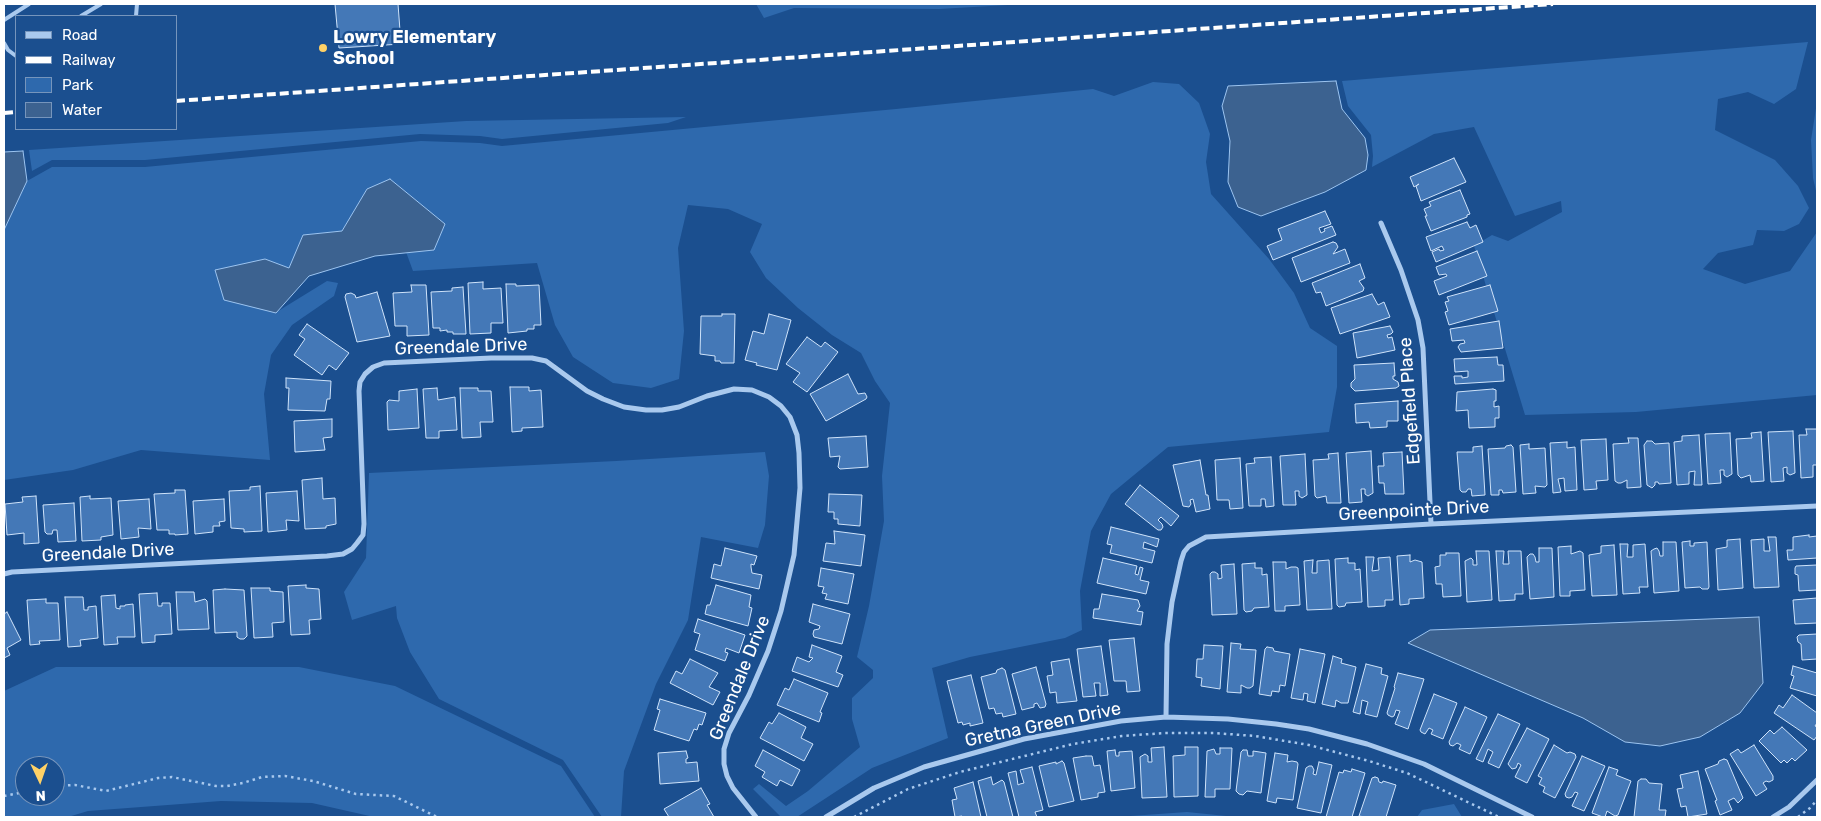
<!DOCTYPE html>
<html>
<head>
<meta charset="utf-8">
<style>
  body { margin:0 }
  #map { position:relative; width:1821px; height:821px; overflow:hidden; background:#1b4f8f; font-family:Rubik,sans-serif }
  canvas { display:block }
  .frame { position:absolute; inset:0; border:5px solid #fff; pointer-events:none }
  .legend { position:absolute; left:15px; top:15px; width:162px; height:115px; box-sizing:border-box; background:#1b4f8f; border:1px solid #7695bc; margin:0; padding:6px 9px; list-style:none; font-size:15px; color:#fff }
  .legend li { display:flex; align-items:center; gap:10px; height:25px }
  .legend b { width:25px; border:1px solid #7695bc }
  .north { position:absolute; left:15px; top:756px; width:50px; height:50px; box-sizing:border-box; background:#1b4f8f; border:1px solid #7695bc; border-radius:50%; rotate:177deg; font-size:14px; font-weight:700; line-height:20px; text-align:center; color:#fff }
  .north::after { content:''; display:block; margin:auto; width:18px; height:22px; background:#ffd166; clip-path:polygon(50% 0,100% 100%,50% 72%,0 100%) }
</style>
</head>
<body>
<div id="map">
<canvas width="1821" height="821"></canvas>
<div class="frame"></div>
<ul class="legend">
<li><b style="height:6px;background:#a9c9ee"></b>Road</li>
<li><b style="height:6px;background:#fff"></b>Railway</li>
<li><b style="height:14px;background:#2e69ad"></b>Park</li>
<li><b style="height:14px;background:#3c6290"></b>Water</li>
</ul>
<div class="north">N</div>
</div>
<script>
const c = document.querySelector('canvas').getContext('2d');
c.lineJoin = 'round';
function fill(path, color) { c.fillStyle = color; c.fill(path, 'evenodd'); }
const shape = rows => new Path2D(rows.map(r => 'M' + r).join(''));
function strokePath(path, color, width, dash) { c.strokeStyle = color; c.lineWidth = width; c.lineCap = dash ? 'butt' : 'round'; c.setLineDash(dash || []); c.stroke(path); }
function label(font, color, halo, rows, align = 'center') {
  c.font = font + ' Rubik,sans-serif'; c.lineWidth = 4.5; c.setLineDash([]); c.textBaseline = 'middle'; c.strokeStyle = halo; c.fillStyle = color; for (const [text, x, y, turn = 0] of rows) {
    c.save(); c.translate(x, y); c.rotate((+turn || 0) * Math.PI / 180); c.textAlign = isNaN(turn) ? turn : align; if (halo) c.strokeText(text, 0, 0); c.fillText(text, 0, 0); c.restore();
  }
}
const green = shape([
  [756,4,1025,4,939,9,794,8,764,18],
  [1808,42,1796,89,1774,104,1748,92,1718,99,1715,130,1775,160,1798,186,1809,208,1799,224,1784,231,1757,230,1753,245,1718,253,1703,269,1745,284,1790,271,1817,232,1817,395,1636,412,1525,415,1474,246,1492,235,1508,241,1562,212,1561,201,1515,216,1474,127,1434,134,1372,167,1373,156,1371,135,1348,106,1342,81],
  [1153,82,1179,84,1199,103,1210,134,1206,162,1211,194,1269,259,1294,293,1310,328,1337,346,1337,387,1329,432,1168,447,1111,494,1091,531,1080,591,1082,630,1065,638,970,657,932,668,948,738,872,768,797,817,781,817,753,789,759,784,786,806,808,791,860,747,852,719,852,698,873,678,873,670,857,657,869,606,884,521,882,476,890,403,875,381,861,353,832,335,798,308,766,278,750,252,762,224,728,209,688,205,678,248,684,331,679,379,651,388,613,383,573,357,555,325,537,263,413,271,406,252,434,250,367,189,342,231,303,235,289,269,265,259,275,313,327,281,338,283,334,296,292,325,271,355,264,394,270,460,141,450,73,470,4,480,4,230,27,181,52,167,145,167,421,141,480,143,502,146,896,109,1093,89,1114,96],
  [1817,102,1817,195,1813,178,1811,140],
  [686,117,668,123,502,139,480,136,420,134,145,160,52,160,32,171,29,150,466,121],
  [765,452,769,476,765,525,758,548,701,537,688,620,656,684,624,771,621,817,602,817,563,760,439,699,410,652,397,618,396,606,352,620,344,592,366,558,369,473,616,461],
  [56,667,299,667,395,686,561,766,595,817,374,817,312,803,221,801,88,811,68,817,4,817,4,691],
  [25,766,55,766,55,796,25,796],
  [1454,804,1462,817,1417,817,1422,810],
  [1187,812,1236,817,1116,817]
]);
const water = shape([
  [1336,81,1342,109,1365,138,1368,155,1366,170,1325,192,1261,216,1238,207,1228,182,1230,141,1222,106,1228,86,1336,81],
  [23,151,27,181,4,230,4,152,23,151],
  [390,179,445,224,434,250,375,256,309,276,276,313,224,300,215,270,265,259,289,268,303,235,342,231,367,189,390,179],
  [1759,617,1763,683,1740,713,1700,737,1660,746,1625,742,1583,718,1408,643,1430,630,1759,617]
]);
const building = shape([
  [335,4,398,4,401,44,339,48,335,4],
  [1454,158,1466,182,1421,201,1416,186,1419,184,1414,187,1410,177,1454,158],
  [1460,190,1470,214,1467,215,1467,217,1431,231,1425,216,1427,216,1424,209,1431,206,1429,202,1460,190],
  [1325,211,1331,224,1319,228,1321,233,1325,231,1324,229,1332,226,1336,235,1273,260,1267,246,1282,240,1278,229,1325,211],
  [1467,222,1470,228,1476,225,1483,242,1436,262,1432,252,1439,249,1440,251,1444,250,1442,246,1431,251,1426,237,1467,222],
  [1333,242,1336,243,1338,247,1333,254,1345,249,1350,263,1301,282,1292,258,1333,242],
  [1477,251,1487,276,1439,295,1434,281,1447,276,1446,274,1439,275,1436,267,1477,251],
  [1360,264,1365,278,1359,281,1364,288,1363,291,1326,306,1321,292,1316,293,1312,283,1360,264],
  [483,282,483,289,501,288,503,323,491,323,491,333,470,334,468,283,483,282],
  [506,284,516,284,516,286,539,285,541,325,534,325,534,329,527,329,527,331,508,333,506,284],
  [411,285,426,285,429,335,407,336,407,326,395,326,393,293,412,292,411,285],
  [1490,285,1498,311,1449,325,1445,312,1448,311,1445,302,1449,301,1447,297,1490,285],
  [463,287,466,334,453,334,453,332,447,332,447,330,440,331,440,328,433,328,431,292,452,291,452,288,463,287],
  [377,292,390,336,357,342,345,297,346,294,351,293,355,295,356,298,377,292],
  [1372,294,1378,305,1384,302,1390,317,1340,334,1331,308,1372,294],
  [722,314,735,314,734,363,721,363,720,361,715,361,715,356,700,354,701,316,722,316,722,314],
  [769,314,791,320,777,370,756,365,757,363,745,360,753,331,764,334,769,314],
  [1499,321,1503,348,1461,352,1458,347,1460,344,1465,343,1464,340,1452,341,1450,329,1499,321],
  [307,324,349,353,336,370,329,365,322,375,294,355,305,339,299,335,307,324],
  [1390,326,1393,332,1391,334,1387,335,1388,338,1392,337,1395,350,1357,358,1353,333,1390,326],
  [807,337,821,347,825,342,838,352,807,392,793,382,800,373,786,364,807,337],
  [1497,357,1498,365,1503,365,1504,381,1455,384,1454,376,1462,376,1462,378,1468,377,1468,371,1455,372,1454,359,1497,357],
  [1394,363,1395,376,1393,376,1393,379,1398,382,1399,386,1396,388,1355,391,1351,387,1351,383,1355,379,1354,365,1394,363],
  [848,374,858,394,865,393,867,397,866,399,826,421,810,394,848,374],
  [286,378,331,381,330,399,327,399,325,411,288,410,289,388,286,388,286,378],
  [510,387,529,387,529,391,541,390,543,427,522,428,522,431,512,432,510,387],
  [437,388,438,400,455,397,457,430,439,431,439,438,426,438,423,389,437,388],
  [460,388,478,388,478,391,491,391,493,422,480,422,481,437,462,438,460,388],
  [417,389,419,428,388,430,387,402,389,400,399,401,399,391,417,389],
  [1493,389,1496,390,1496,401,1494,401,1494,407,1499,406,1499,418,1495,418,1495,427,1469,428,1468,410,1456,411,1457,392,1493,389],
  [1398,401,1398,421,1387,421,1387,427,1370,428,1369,422,1356,423,1355,404,1398,401],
  [332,419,332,437,323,438,325,450,295,452,294,421,332,419],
  [1806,429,1817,429,1817,465,1813,465,1813,477,1801,478,1799,435,1807,435,1806,429],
  [1793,431,1795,473,1790,475,1787,473,1787,467,1783,468,1784,481,1771,482,1768,432,1793,431],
  [1761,432,1764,481,1751,482,1750,475,1741,478,1738,475,1736,439,1752,438,1751,433,1761,432],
  [1730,433,1732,474,1727,477,1724,475,1724,470,1720,470,1721,483,1708,484,1705,434,1730,433],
  [1699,435,1702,485,1694,485,1695,471,1689,472,1689,484,1677,485,1674,442,1682,441,1682,436,1699,435],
  [866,436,868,467,840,469,838,467,840,456,830,457,828,438,866,436],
  [1628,438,1638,438,1641,487,1627,488,1627,480,1621,483,1618,483,1615,481,1613,444,1629,443,1628,438],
  [1606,439,1608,480,1596,481,1597,489,1584,490,1581,440,1606,439],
  [1647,441,1652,441,1655,444,1669,443,1671,483,1659,484,1658,482,1655,482,1655,485,1652,488,1647,485,1644,445,1647,441],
  [1567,442,1567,448,1575,447,1577,490,1565,491,1564,478,1558,479,1561,492,1553,493,1550,443,1567,442],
  [1529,444,1529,449,1545,448,1547,485,1545,487,1535,486,1536,493,1523,494,1520,445,1529,444],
  [1511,445,1513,447,1516,492,1503,493,1502,490,1499,490,1499,495,1491,495,1488,449,1505,448,1506,446,1511,445],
  [1482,446,1485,495,1472,496,1471,489,1468,489,1466,492,1462,492,1460,490,1457,452,1473,452,1473,447,1482,446],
  [1371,451,1373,493,1368,496,1365,494,1365,489,1361,489,1362,502,1349,503,1346,453,1371,451],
  [1402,452,1404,494,1385,494,1384,483,1379,483,1378,466,1384,466,1383,453,1402,452],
  [1338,453,1341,503,1327,503,1326,496,1317,498,1315,496,1313,460,1329,459,1328,454,1338,453],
  [1305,454,1307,495,1302,498,1299,496,1299,491,1295,491,1296,505,1283,505,1280,456,1305,454],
  [1271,457,1274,506,1266,507,1265,499,1261,499,1261,506,1249,506,1246,464,1255,463,1254,458,1271,457],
  [1240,458,1243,508,1230,509,1229,500,1217,500,1215,460,1240,458],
  [1200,460,1206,495,1208,495,1210,509,1196,512,1193,499,1190,500,1191,504,1189,507,1183,506,1173,465,1200,460],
  [322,478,323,499,335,498,336,524,326,526,326,528,305,529,302,480,322,478],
  [1140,485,1179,516,1171,526,1161,517,1158,520,1162,524,1163,527,1161,530,1158,530,1125,504,1140,485],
  [260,486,262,531,244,532,244,529,231,528,229,491,250,490,250,487,260,486],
  [175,490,185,490,188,534,175,535,175,534,169,534,169,530,157,530,154,494,175,493,175,490],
  [297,491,299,521,286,520,287,530,268,532,266,493,297,491],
  [829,494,862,495,860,526,838,524,838,519,834,519,834,512,828,512,829,494],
  [36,496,39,543,24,544,24,533,7,535,5,504,23,502,22,497,36,496],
  [90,496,90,499,111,498,113,535,101,537,101,540,82,541,80,497,90,496],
  [149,499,151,529,138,528,139,537,121,539,118,501,149,499],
  [224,499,225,521,219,522,220,526,213,526,213,532,195,534,193,501,224,499],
  [74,503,76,541,58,542,57,530,53,530,52,534,47,534,45,532,43,505,74,503],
  [1111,527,1159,539,1157,547,1144,542,1143,548,1155,551,1152,563,1110,553,1112,545,1107,544,1111,527],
  [834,531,865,535,861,566,823,561,826,543,835,544,834,531],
  [1809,535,1809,537,1817,536,1817,558,1788,560,1787,550,1793,550,1793,537,1809,535],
  [1768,537,1776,537,1779,587,1754,588,1751,540,1764,539,1764,551,1770,551,1768,537],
  [1740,539,1743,588,1718,590,1716,549,1727,547,1727,540,1740,539],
  [1690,541,1690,546,1694,546,1694,543,1707,542,1709,587,1708,589,1702,589,1700,587,1685,588,1682,542,1690,541],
  [1663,542,1676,542,1679,591,1654,593,1651,551,1654,549,1657,548,1659,551,1660,556,1663,556,1663,542],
  [1620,544,1628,544,1627,557,1633,557,1633,545,1645,544,1648,587,1639,587,1640,593,1623,594,1620,544],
  [1614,545,1617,595,1592,596,1589,555,1601,553,1601,546,1614,545],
  [1571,546,1571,554,1580,551,1583,553,1585,590,1570,591,1570,596,1560,596,1558,547,1571,546],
  [725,548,757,556,754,565,751,564,751,567,752,573,762,575,759,589,711,578,714,564,721,566,725,548],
  [1539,548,1552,548,1554,597,1530,599,1527,557,1530,554,1533,554,1535,557,1536,562,1539,562,1539,548],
  [1476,551,1489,551,1492,600,1467,602,1465,561,1471,558,1473,560,1473,565,1477,565,1476,551],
  [1496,551,1504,551,1503,564,1509,564,1508,551,1521,551,1523,594,1515,594,1515,600,1499,601,1496,551],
  [1446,553,1459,553,1461,596,1443,597,1442,584,1436,584,1435,567,1440,566,1440,555,1446,555,1446,553],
  [1410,555,1410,562,1415,560,1422,562,1424,598,1409,599,1409,604,1400,605,1397,556,1410,555],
  [1366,557,1374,557,1372,571,1379,570,1378,558,1390,557,1393,600,1385,600,1385,606,1368,607,1366,557],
  [1103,558,1137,566,1135,574,1138,575,1140,567,1143,568,1140,580,1149,582,1146,594,1097,583,1103,558],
  [1348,558,1348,563,1355,563,1355,570,1360,569,1362,602,1346,603,1345,606,1339,607,1337,605,1335,559,1348,558],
  [1313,560,1312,573,1317,573,1317,561,1329,560,1332,609,1307,610,1304,561,1313,560],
  [1273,562,1286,562,1286,569,1291,567,1296,567,1298,568,1300,605,1285,606,1285,611,1275,611,1273,562],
  [1255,563,1255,568,1262,568,1262,575,1267,574,1269,607,1254,608,1252,611,1246,612,1244,610,1242,564,1255,563],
  [1234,564,1237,614,1212,615,1210,574,1212,572,1215,572,1218,574,1218,579,1222,578,1221,565,1234,564],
  [1817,565,1817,590,1799,591,1798,575,1795,574,1795,568,1796,566,1817,565],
  [821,568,854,574,848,604,825,599,827,594,822,593,824,587,818,586,821,568],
  [306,585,306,588,319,589,321,619,309,620,310,634,291,635,288,586,306,585],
  [716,585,751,595,749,607,752,608,748,626,705,614,707,605,710,605,716,585],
  [251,588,270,588,270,591,283,592,284,622,272,623,273,637,254,638,251,588],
  [225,589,244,590,247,636,244,639,240,639,237,637,237,632,215,633,213,590,225,589],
  [176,592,194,592,195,602,205,599,207,601,209,629,178,630,176,592],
  [157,593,158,606,162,606,162,603,170,603,172,634,155,635,155,642,142,643,139,594,157,593],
  [1102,594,1138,600,1140,606,1137,611,1143,612,1141,625,1093,618,1094,609,1099,609,1102,594],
  [115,595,116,608,120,609,120,606,125,606,125,605,133,604,135,637,117,637,118,644,104,645,101,596,115,595],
  [65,597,83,597,84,610,88,610,88,607,96,606,98,638,80,640,81,646,68,647,65,597],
  [1817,598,1817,623,1795,624,1793,600,1817,598],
  [46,599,46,603,58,603,60,640,39,641,40,644,30,645,27,600,46,599],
  [813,604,850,614,842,644,814,637,813,634,814,630,819,629,820,626,809,622,813,604],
  [7,612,21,640,7,648,10,655,4,658,4,614,7,612],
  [698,619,745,635,739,653,726,648,725,652,728,653,725,661,695,650,700,634,694,632,698,619],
  [1817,634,1817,659,1802,660,1801,644,1798,642,1797,637,1799,635,1817,634],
  [1134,638,1140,691,1127,692,1126,681,1114,681,1109,640,1134,638],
  [1231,643,1241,644,1240,649,1256,650,1253,686,1250,688,1247,688,1241,685,1241,693,1227,692,1231,643],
  [812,645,842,656,836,672,843,675,838,687,792,671,797,657,809,662,813,658,809,657,812,645],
  [1204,645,1223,646,1220,689,1201,686,1202,678,1196,677,1197,659,1203,659,1204,645],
  [1101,646,1108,695,1100,696,1100,683,1094,683,1096,696,1083,697,1077,649,1101,646],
  [1267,647,1273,648,1274,651,1290,654,1285,686,1280,685,1279,692,1272,691,1271,696,1259,694,1265,649,1267,647],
  [1300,649,1325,654,1315,703,1307,701,1308,694,1304,693,1303,700,1291,698,1300,649],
  [1333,656,1342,659,1341,663,1356,667,1348,703,1341,703,1336,700,1335,707,1322,704,1333,656],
  [690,659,718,673,709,687,720,692,713,705,670,683,676,671,682,674,690,659],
  [1069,659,1077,701,1057,703,1056,692,1050,693,1047,676,1053,675,1051,662,1069,659],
  [1366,664,1382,668,1381,674,1388,676,1377,717,1365,714,1368,702,1362,700,1360,714,1353,712,1366,664],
  [1793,666,1817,673,1817,696,1790,688,1794,676,1791,675,1793,666],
  [1036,667,1046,704,1045,707,1040,708,1037,703,1034,704,1034,707,1022,710,1012,674,1036,667],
  [1002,668,1005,670,1016,714,1003,717,1002,713,996,714,994,708,989,709,981,677,996,673,997,670,1002,668],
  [1398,673,1424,679,1408,729,1395,724,1400,711,1396,710,1394,716,1392,717,1388,715,1387,713,1395,688,1394,687,1398,673],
  [971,675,983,723,970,726,970,723,963,725,962,722,958,723,947,681,971,675],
  [794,679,828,693,820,712,822,713,819,722,777,705,785,688,789,690,794,679],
  [1434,694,1457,703,1443,739,1431,734,1433,730,1429,728,1425,734,1421,732,1420,730,1434,694],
  [1792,695,1817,713,1817,723,1815,726,1817,727,1817,736,1814,740,1774,713,1779,705,1783,708,1792,695],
  [660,699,706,713,702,725,699,724,697,730,694,729,689,741,654,730,660,710,657,709,660,699],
  [1465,707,1487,717,1470,754,1459,749,1461,745,1457,743,1453,746,1450,745,1449,742,1465,707],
  [779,713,806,727,801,738,813,744,804,761,760,738,769,722,772,724,779,713],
  [1498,714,1520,724,1499,768,1488,763,1493,752,1488,749,1483,762,1476,759,1498,714],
  [1782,727,1807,750,1795,761,1792,758,1787,763,1784,760,1781,763,1759,741,1770,730,1774,734,1782,727],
  [1527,728,1549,739,1527,783,1515,777,1521,765,1518,763,1516,768,1512,769,1508,764,1527,728],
  [1554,745,1567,753,1570,752,1575,754,1576,757,1555,798,1543,792,1545,787,1539,784,1542,778,1538,776,1554,745],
  [1754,745,1773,776,1773,780,1769,782,1766,781,1763,783,1767,789,1756,796,1730,754,1738,749,1741,753,1754,745],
  [1164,747,1167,797,1142,798,1140,757,1145,754,1148,756,1148,762,1152,762,1151,748,1164,747],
  [1185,747,1198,747,1198,796,1174,797,1173,756,1185,755,1185,747],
  [1220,748,1232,748,1230,789,1215,789,1215,797,1205,797,1207,751,1214,749,1216,754,1220,754,1220,748],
  [763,750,800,770,792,786,780,780,777,786,762,777,765,772,755,766,763,750],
  [1115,750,1116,756,1119,756,1119,752,1132,751,1135,788,1111,791,1107,751,1115,750],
  [1243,750,1247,750,1248,756,1253,756,1253,751,1266,753,1261,793,1247,791,1243,795,1239,794,1236,791,1241,752,1243,750],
  [686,751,688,758,686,759,686,763,697,762,699,781,660,784,658,753,686,751],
  [1275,753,1288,755,1287,762,1292,761,1297,762,1298,764,1293,800,1277,798,1276,803,1267,801,1275,753],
  [1086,756,1092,756,1094,766,1100,765,1105,792,1098,793,1098,797,1081,800,1073,758,1086,756],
  [1582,756,1605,766,1584,811,1572,806,1578,793,1575,792,1572,797,1569,798,1566,797,1565,794,1582,756],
  [1724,759,1727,760,1743,798,1738,803,1734,798,1728,801,1732,810,1720,815,1715,801,1717,800,1705,769,1718,764,1719,761,1724,759],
  [1062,761,1064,763,1074,801,1049,807,1039,766,1056,762,1056,764,1062,761],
  [1319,762,1332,765,1321,813,1297,808,1306,768,1309,766,1312,766,1314,770,1313,774,1316,775,1319,762],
  [1032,767,1043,810,1035,812,1037,817,1019,817,1008,773,1016,771,1018,785,1020,784,1024,783,1020,770,1032,767],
  [1609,767,1618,770,1616,775,1631,781,1618,815,1615,816,1607,811,1605,817,1603,817,1592,813,1609,767],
  [1352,769,1365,773,1352,817,1326,817,1339,772,1343,773,1344,770,1351,772,1352,769],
  [1698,771,1707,814,1688,817,1686,806,1681,807,1677,789,1683,788,1680,775,1698,771],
  [991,777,993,785,1002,780,1004,782,1013,817,987,817,978,781,991,777],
  [1375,777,1378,778,1379,782,1382,783,1383,781,1396,785,1386,817,1365,817,1359,816,1372,778,1375,777],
  [1641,779,1646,779,1649,783,1662,784,1659,810,1666,810,1665,817,1634,817,1638,781,1641,779],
  [973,782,981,817,962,817,962,816,955,817,952,800,957,799,954,788,973,782],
  [701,788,710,804,707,805,714,817,669,817,664,809,701,788]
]);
const path = shape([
  [55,786,75,785,106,791,158,778,172,777,216,786,227,786,243,783,262,777,285,776,313,781,356,794,394,796,437,817],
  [4,796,25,792],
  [854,817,908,789,960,772,1073,744,1122,736,1165,733,1214,733,1255,736,1309,745,1369,761,1407,773,1499,817],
  [1798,817,1810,808,1817,800]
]);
const lane = shape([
  [81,16,101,4],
  [136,16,137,4],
  [4,20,29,4],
  [4,43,8,50,16,56]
]);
const street = shape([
  [1381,223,1401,270,1418,320,1423,348,1431,524],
  [4,574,12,572,327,556,343,554,352,549,357,543,363,535,364,524,359,391,360,382,365,374,373,367,384,363,491,358,532,358,546,361,587,391,603,399,624,407,646,410,662,410,679,407,707,396,734,389,752,390,769,397,781,406,790,417,797,435,799,453,800,488,794,555,781,611,768,651,749,695,729,733,724,749,724,764,727,776,733,788,756,817],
  [1166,717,1167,644,1172,602,1181,561,1184,552,1189,546,1206,537,1431,524,1817,506],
  [826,817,874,788,924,767,1024,739,1121,721,1166,717,1228,719,1276,724,1309,729,1367,744,1424,764,1532,817],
  [1773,817,1789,807,1817,780]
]);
const rail = shape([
  [176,101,1553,4],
  [4,113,16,112]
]);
const markers = [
  [323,48,5,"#ffd166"]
];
const poiNames = [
  ["Lowry Elementary",333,38],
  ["School",333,59]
];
const streetNames = [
  ["Greendale Drive",461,347,-2],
  ["Edgefield Place",1410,401,-94],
  ["Greenpointe Drive",1414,511,-3],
  ["Greendale Drive",108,553,-3],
  ["Greendale Drive",740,678,-68],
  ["Gretna Green Drive",1043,725,-12]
];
fill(green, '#2e69ad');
fill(water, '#3c6290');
strokePath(water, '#9cc4f0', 1);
fill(building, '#4478b7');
strokePath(building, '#cfe3fa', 1);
strokePath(path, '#a9c9ee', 2.5, [2.5, 4]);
strokePath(lane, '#a9c9ee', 4);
strokePath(street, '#a9c9ee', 5);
strokePath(rail, '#fff', 4, [9, 4]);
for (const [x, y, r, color] of markers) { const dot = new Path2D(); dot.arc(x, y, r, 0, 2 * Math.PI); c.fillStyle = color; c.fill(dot); strokePath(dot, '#1b4f8f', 2); }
label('bold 18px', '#fff', '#1b4f8f', poiNames, 'left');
label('18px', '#fff', '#1b4f8f', streetNames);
</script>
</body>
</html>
